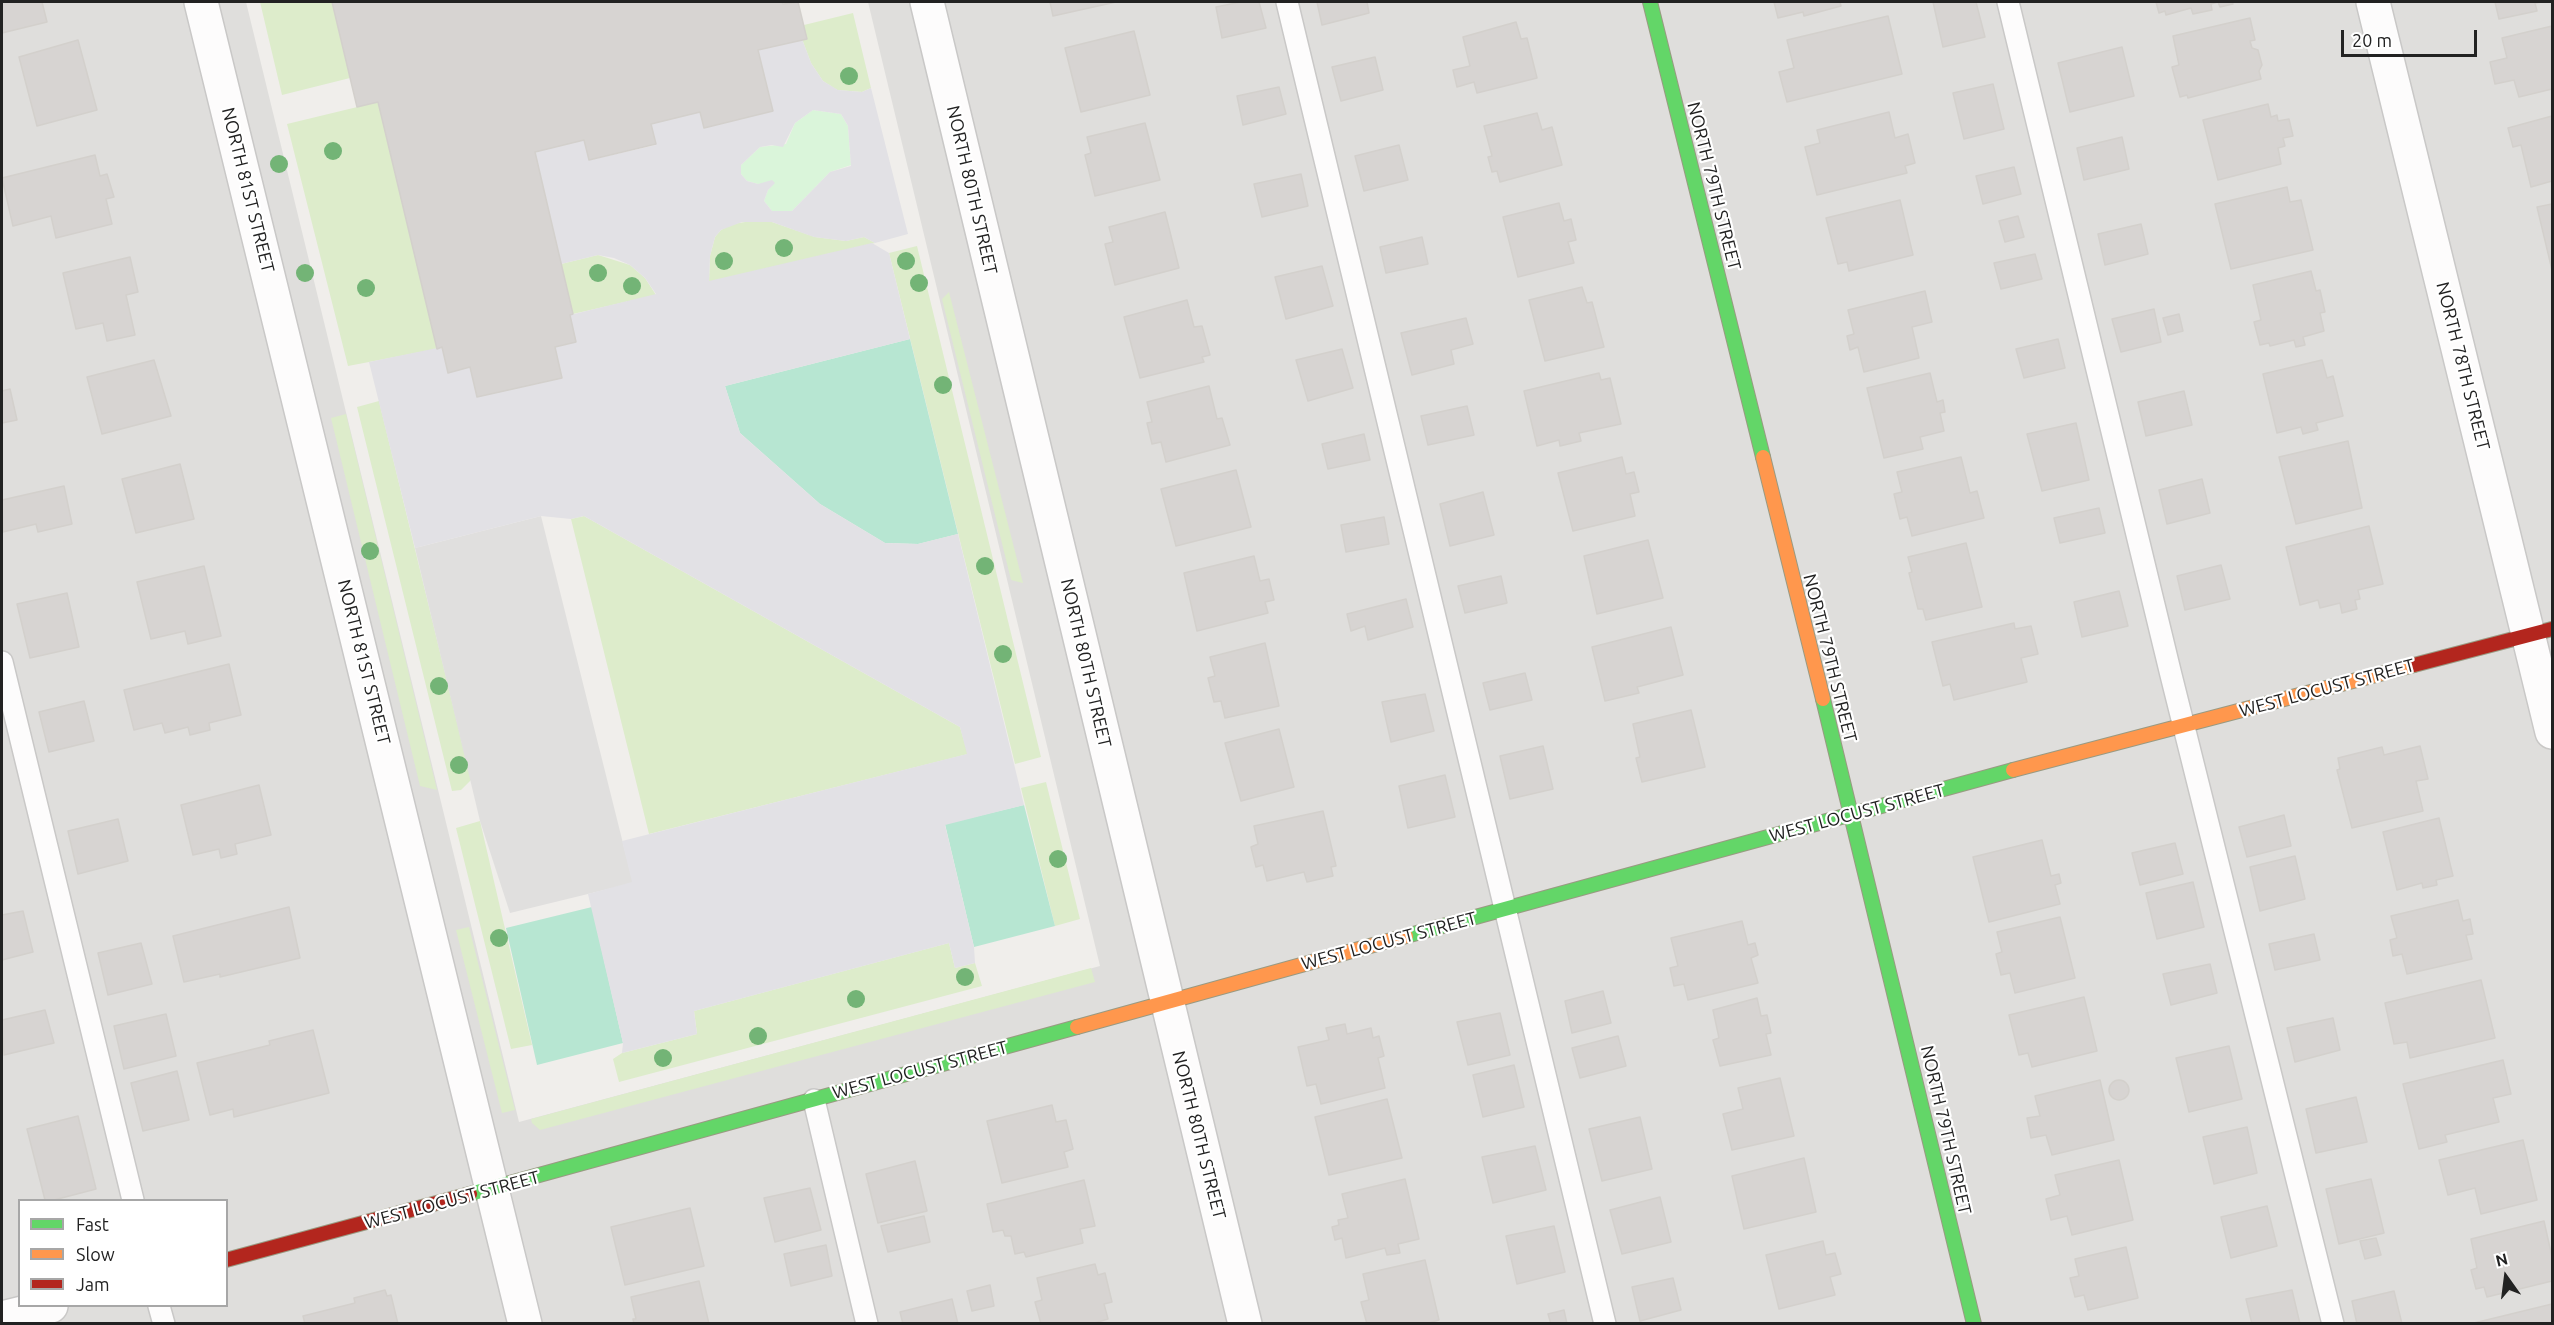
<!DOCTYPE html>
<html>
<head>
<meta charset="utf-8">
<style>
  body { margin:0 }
  #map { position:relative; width:2554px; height:1325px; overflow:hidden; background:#f0eeeb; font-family:Ubuntu,sans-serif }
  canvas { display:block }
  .frame { position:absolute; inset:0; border:3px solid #222; pointer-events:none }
  .legend { position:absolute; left:18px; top:1199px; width:210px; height:108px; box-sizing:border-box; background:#fff; border:2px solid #a7a7a7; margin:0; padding:8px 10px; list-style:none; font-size:18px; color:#222 }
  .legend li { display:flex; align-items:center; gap:12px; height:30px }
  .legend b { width:30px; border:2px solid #a7a7a7 }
  .north { position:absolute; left:2476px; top:1247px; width:60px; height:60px; -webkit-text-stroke:4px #fff; paint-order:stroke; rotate:346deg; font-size:16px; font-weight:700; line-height:24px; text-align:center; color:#222 }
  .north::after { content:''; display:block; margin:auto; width:21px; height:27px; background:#222; clip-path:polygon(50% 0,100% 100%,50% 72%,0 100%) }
  .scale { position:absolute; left:2341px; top:30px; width:136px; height:27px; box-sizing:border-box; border:3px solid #222; border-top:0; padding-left:8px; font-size:18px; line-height:21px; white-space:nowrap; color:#222; -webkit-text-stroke:4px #fff; paint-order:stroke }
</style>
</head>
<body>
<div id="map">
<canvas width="2554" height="1325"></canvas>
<div class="frame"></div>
<ul class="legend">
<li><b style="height:8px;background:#63d668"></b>Fast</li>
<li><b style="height:8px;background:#ff974d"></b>Slow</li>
<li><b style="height:8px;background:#b3261e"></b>Jam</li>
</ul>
<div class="north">N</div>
<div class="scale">20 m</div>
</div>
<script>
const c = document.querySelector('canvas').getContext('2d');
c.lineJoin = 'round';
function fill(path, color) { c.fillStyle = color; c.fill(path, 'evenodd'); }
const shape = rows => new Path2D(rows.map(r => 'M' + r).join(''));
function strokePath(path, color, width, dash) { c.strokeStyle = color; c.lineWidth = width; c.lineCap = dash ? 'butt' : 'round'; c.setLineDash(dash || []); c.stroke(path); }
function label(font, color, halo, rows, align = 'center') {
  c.font = font + ' Ubuntu,sans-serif'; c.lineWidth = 4.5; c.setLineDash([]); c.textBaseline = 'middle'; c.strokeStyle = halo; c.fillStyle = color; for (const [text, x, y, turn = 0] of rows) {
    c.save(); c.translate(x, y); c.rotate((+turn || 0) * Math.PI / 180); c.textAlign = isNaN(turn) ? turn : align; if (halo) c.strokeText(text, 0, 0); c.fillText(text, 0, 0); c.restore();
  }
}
const residential = shape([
  [2,2,246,2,519,1122,1100,966,868,2,2552,2,2552,1323,2,1324],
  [20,1200,226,1200,226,1306,20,1306]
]);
const grass = shape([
  [260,2,332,2,350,78,282,95],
  [853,13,871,88,862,92,837,90,823,81,811,63,802,39,804,25],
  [378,102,437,349,348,366,287,124],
  [752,221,772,222,815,237,846,241,864,237,875,243,709,282,710,256,715,237,721,230,732,224],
  [917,246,1041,757,1015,764,889,253],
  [598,255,630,265,645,278,656,295,573,314,561,264],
  [949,292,1023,583,1011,580,942,299],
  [379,401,471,780,461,790,452,791,357,407],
  [346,414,437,790,420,786,331,418],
  [584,516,960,727,968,754,649,834,571,519],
  [1046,782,1080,919,1055,926,1021,788],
  [480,821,532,1045,511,1049,456,828],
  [469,927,515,1110,502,1113,456,930],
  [949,943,955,968,975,963,982,986,619,1082,613,1059,622,1053,697,1034,694,1011],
  [1091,968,1095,982,540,1130,532,1123,531,1119]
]);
const park = shape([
  [813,110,841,114,848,126,851,165,830,172,792,211,772,211,764,201,768,190,774,183,758,184,747,181,741,174,741,165,760,147,786,144,795,123]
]);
const pitch = shape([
  [910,339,958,534,918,544,885,543,820,504,740,433,725,386],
  [1024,805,1055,926,974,947,945,824],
  [592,907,623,1043,537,1065,506,928]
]);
const parking = shape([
  [541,516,633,883,510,913,480,821,415,548]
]);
const plaza = shape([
  [802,39,811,63,823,81,838,90,862,92,871,88,908,234,875,243,864,237,846,241,814,237,772,222,742,222,721,230,715,237,710,256,709,281,872,243,889,253,910,339,725,386,740,433,820,504,885,543,918,544,958,534,1024,805,945,825,974,947,975,963,955,968,949,943,694,1011,697,1034,622,1053,623,1043,588,894,632,882,622,841,967,754,960,727,584,516,571,519,541,516,415,548,369,362,442,347,448,372,470,367,477,397,562,378,555,347,576,342,570,315,656,294,645,278,630,265,614,258,598,255,561,264,535,152,584,140,590,160,656,145,651,124,700,112,704,128,772,111,758,50],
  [813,110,841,114,848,126,851,166,830,172,792,211,772,211,764,201,768,190,775,183,772,180,758,184,747,181,741,174,741,165,760,147,772,145,783,147,795,123]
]);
const building = shape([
  [2,2,42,2,47,22,2,33,2,2],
  [332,2,782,2,783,4,798,2,807,39,758,50,773,111,704,128,700,112,651,124,656,144,589,160,584,140,535,152,573,314,570,315,576,342,555,347,562,378,477,397,470,367,448,373,442,347,437,349,378,102,357,107,332,2],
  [1050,2,1116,2,1053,16,1050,2],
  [1241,2,1259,2,1266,28,1222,38,1216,7,1241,2],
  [1317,2,1367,2,1369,13,1322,25,1317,2],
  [1774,2,1840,2,1841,6,1804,16,1803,12,1778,18,1774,2],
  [1933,2,1976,2,1985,37,1943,47,1933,2],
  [2156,2,2232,2,2233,4,2220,7,2218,2,2211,4,2212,10,2193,14,2191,8,2166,15,2165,11,2159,13,2156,2],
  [2495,2,2542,2,2535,3,2537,11,2499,19,2495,2],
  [1888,16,1902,74,1787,102,1779,72,1794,68,1787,40,1888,16],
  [2250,18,2255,40,2250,41,2252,48,2258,50,2262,65,2259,71,2261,79,2188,98,2187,95,2180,97,2172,67,2179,65,2173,36,2250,18],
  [1516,22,1521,39,1527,38,1537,78,1477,93,1474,82,1457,87,1453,70,1470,66,1463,37,1516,22],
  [2552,26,2552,89,2519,97,2514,80,2495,84,2490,62,2507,58,2502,38,2552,26],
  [1134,31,1150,95,1081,112,1065,48,1134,31],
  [78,40,97,110,37,126,19,57,78,40],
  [2122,47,2134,96,2070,112,2058,63,2122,47],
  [1375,57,1383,90,1341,101,1332,67,1375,57],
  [1993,84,2004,129,1964,139,1953,93,1993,84],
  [1279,87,1286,114,1243,125,1237,96,1279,87],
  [2268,104,2271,117,2277,115,2278,121,2289,119,2293,136,2283,138,2285,146,2278,148,2281,164,2218,180,2203,120,2268,104],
  [1889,112,1895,138,1908,134,1915,163,1905,166,1907,173,1817,195,1805,147,1820,143,1817,130,1889,112],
  [1537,113,1542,130,1552,127,1562,165,1500,182,1497,171,1492,172,1488,157,1492,156,1484,126,1537,113],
  [2552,116,2552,181,2531,187,2521,145,2513,147,2508,128,2552,116],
  [1145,123,1160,180,1095,196,1085,155,1091,153,1087,137,1145,123],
  [2122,137,2129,169,2084,180,2077,148,2122,137],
  [1399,145,1408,180,1364,191,1355,156,1399,145],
  [95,155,100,176,107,174,114,197,106,199,112,224,56,238,51,216,13,226,2,178,95,155],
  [2014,167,2021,194,1983,204,1976,176,2014,167],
  [1301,174,1308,206,1262,217,1254,184,1301,174],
  [2287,187,2290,202,2301,200,2313,250,2231,269,2215,204,2287,187],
  [1900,200,1913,255,1849,271,1847,262,1838,264,1826,218,1900,200],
  [1559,203,1564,221,1571,219,1576,240,1568,242,1574,263,1518,277,1503,217,1559,203],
  [2552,204,2552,270,2537,207,2552,204],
  [1165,212,1179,268,1115,285,1105,244,1113,242,1109,227,1165,212],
  [2018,216,2024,237,2005,242,1999,221,2018,216],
  [2141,224,2148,254,2105,265,2098,234,2141,224],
  [1422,237,1428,264,1386,273,1380,247,1422,237],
  [2035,254,2042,279,2001,289,1994,263,2035,254],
  [130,257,138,292,126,295,135,335,107,341,103,323,76,329,63,273,130,257],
  [1322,266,1333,306,1286,319,1275,277,1322,266],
  [2311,271,2316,291,2320,290,2325,312,2320,313,2324,331,2303,337,2305,345,2296,347,2294,340,2270,346,2269,343,2260,345,2254,322,2261,320,2253,285,2311,271],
  [1582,287,1587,303,1592,302,1604,347,1545,361,1529,300,1582,287],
  [1925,291,1932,322,1912,327,1919,358,1864,372,1858,347,1850,350,1847,336,1854,334,1848,310,1925,291],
  [1187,300,1194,327,1202,326,1210,355,1202,357,1204,362,1140,378,1124,317,1187,300],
  [2154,309,2161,342,2121,352,2112,319,2154,309],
  [2179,314,2183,331,2168,335,2163,318,2179,314],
  [1466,318,1473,344,1451,350,1454,364,1412,375,1401,333,1466,318],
  [2058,339,2065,368,2024,378,2016,349,2058,339],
  [1342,349,1353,388,1308,401,1296,360,1342,349],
  [154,360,171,416,102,434,87,377,154,360],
  [2322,360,2327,378,2333,376,2343,416,2316,423,2318,430,2303,434,2301,427,2277,433,2263,374,2322,360],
  [1599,373,1601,380,1610,378,1621,424,1579,433,1581,441,1560,446,1559,440,1537,446,1524,391,1599,373],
  [1930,373,1937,402,1943,400,1945,412,1940,413,1944,431,1920,437,1923,449,1884,458,1867,388,1930,373],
  [1209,386,1217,419,1222,418,1230,445,1166,462,1161,442,1152,444,1147,423,1152,422,1147,402,1209,386],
  [10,389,17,420,2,423,2,391,10,389],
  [2184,391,2192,425,2146,436,2138,402,2184,391],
  [1467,406,1474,435,1428,445,1421,416,1467,406],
  [2076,423,2089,480,2042,491,2027,434,2076,423],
  [1364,434,1370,460,1328,469,1322,444,1364,434],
  [2348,441,2362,508,2296,524,2279,457,2348,441],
  [1622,457,1626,474,1634,472,1639,492,1630,494,1635,516,1573,531,1558,473,1622,457],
  [1961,457,1970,493,1977,491,1984,518,1912,536,1907,517,1900,519,1894,494,1902,492,1897,472,1961,457],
  [180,464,194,519,136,533,122,479,180,464],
  [1236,470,1251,527,1176,546,1161,489,1236,470],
  [2202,479,2210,513,2167,524,2159,490,2202,479],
  [64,486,72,524,38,532,36,524,3,532,2,500,64,486],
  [1483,492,1494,535,1450,546,1440,504,1483,492],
  [2099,508,2105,533,2060,543,2054,518,2099,508],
  [1384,517,1389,544,1346,552,1341,525,1384,517],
  [2369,526,2383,584,2358,590,2360,599,2355,600,2357,609,2342,613,2340,603,2320,608,2318,600,2300,605,2286,547,2369,526],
  [1648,540,1663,598,1597,614,1584,556,1648,540],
  [1966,543,1982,607,1926,620,1923,609,1918,609,1909,573,1912,572,1908,557,1966,543],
  [1254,556,1260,581,1269,579,1274,600,1265,602,1268,613,1197,631,1184,573,1254,556],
  [2221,565,2230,599,2185,610,2177,576,2221,565],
  [204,566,221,636,188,644,185,631,151,639,137,582,204,566],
  [1501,576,1507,603,1465,613,1458,586,1501,576],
  [2119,591,2128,626,2082,637,2074,602,2119,591],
  [67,593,79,647,30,658,17,604,67,593],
  [1406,599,1413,627,1368,640,1365,626,1351,631,1347,614,1406,599],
  [2014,623,2015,629,2031,626,2038,654,2021,658,2027,682,1954,700,1950,684,1943,686,1932,642,2014,623],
  [1671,627,1683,675,1637,687,1639,693,1605,701,1592,647,1671,627],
  [1265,643,1279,706,1225,718,1221,701,1214,702,1208,678,1215,676,1210,657,1265,643],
  [229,664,241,715,209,723,210,730,190,735,188,727,165,733,162,723,134,730,124,690,229,664],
  [1525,673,1532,700,1490,710,1483,683,1525,673],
  [1425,694,1434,731,1391,742,1382,702,1425,694],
  [84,701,94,741,49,752,39,712,84,701],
  [1691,710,1705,767,1642,782,1636,758,1640,757,1633,724,1691,710],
  [1279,729,1294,787,1241,801,1225,743,1279,729],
  [1543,746,1553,789,1510,799,1500,756,1543,746],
  [2420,746,2428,779,2416,781,2423,811,2352,828,2337,770,2340,769,2338,758,2382,747,2384,755,2420,746],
  [1445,775,1455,817,1408,828,1399,786,1445,775],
  [259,785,271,835,235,844,237,854,221,858,219,849,193,855,181,805,259,785],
  [1323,811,1336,866,1331,867,1333,876,1307,882,1304,872,1267,881,1263,865,1256,867,1251,847,1258,844,1254,826,1323,811],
  [2284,815,2291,846,2247,857,2239,827,2284,815],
  [2439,818,2453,876,2436,880,2437,885,2423,888,2422,883,2397,890,2383,832,2439,818],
  [118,819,128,861,78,874,68,831,118,819],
  [2042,840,2051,876,2059,874,2061,883,2055,885,2060,904,1989,922,1973,857,2042,840],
  [2175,843,2183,874,2140,885,2132,853,2175,843],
  [2295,856,2305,899,2260,911,2250,867,2295,856],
  [2193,882,2204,927,2157,939,2146,893,2193,882],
  [2458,900,2463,921,2470,919,2473,934,2466,935,2472,959,2407,974,2402,954,2393,956,2390,940,2397,938,2391,916,2458,900],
  [289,907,300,958,220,977,220,974,184,982,173,936,289,907],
  [23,911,33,952,2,960,2,915,23,911],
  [2060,917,2075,978,2015,993,2010,973,2001,975,1996,954,2002,952,1997,932,2060,917],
  [1742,921,1748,945,1755,943,1758,955,1751,958,1758,983,1688,1000,1684,984,1674,986,1670,968,1678,966,1671,938,1742,921],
  [2314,934,2320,960,2275,970,2269,944,2314,934],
  [141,943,152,984,108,995,98,953,141,943],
  [2210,964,2217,993,2171,1005,2163,974,2210,964],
  [2481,980,2495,1038,2410,1058,2407,1042,2394,1044,2385,1003,2481,980],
  [1603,991,1611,1023,1572,1033,1565,1001,1603,991],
  [2084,997,2097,1051,2032,1067,2028,1053,2019,1055,2009,1015,2084,997],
  [1757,998,1761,1016,1767,1015,1771,1033,1766,1034,1771,1055,1720,1066,1713,1040,1719,1038,1713,1010,1757,998],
  [45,1010,54,1043,4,1055,2,1020,45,1010],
  [1500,1013,1510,1055,1468,1065,1457,1022,1500,1013],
  [166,1014,176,1056,124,1069,114,1026,166,1014],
  [2333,1018,2340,1050,2295,1062,2287,1028,2333,1018],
  [1345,1024,1347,1034,1371,1028,1373,1038,1379,1036,1384,1056,1378,1058,1385,1088,1321,1104,1316,1084,1307,1086,1298,1047,1329,1040,1326,1028,1345,1024],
  [313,1030,329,1093,234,1117,233,1109,210,1115,197,1063,270,1045,269,1041,313,1030],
  [1618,1036,1626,1066,1580,1078,1572,1048,1618,1036],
  [2229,1046,2242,1099,2189,1112,2176,1058,2229,1046],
  [2503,1060,2511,1094,2493,1098,2499,1122,2445,1135,2447,1142,2419,1149,2403,1084,2503,1060],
  [1514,1065,1524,1107,1483,1117,1473,1075,1514,1065],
  [177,1071,189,1120,143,1131,131,1083,177,1071],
  [1780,1078,1794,1136,1732,1150,1723,1114,1743,1109,1738,1088,1780,1078],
  '2109 1090a10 10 0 1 1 20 0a10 10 0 1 1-20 0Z',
  [2100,1080,2114,1140,2052,1155,2046,1135,2031,1138,2027,1118,2040,1116,2035,1096,2100,1080],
  [2356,1097,2367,1142,2316,1153,2306,1109,2356,1097],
  [1387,1099,1402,1158,1329,1175,1315,1117,1387,1099],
  [1052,1105,1056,1122,1066,1120,1073,1149,1064,1152,1068,1167,1002,1183,987,1121,1052,1105],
  [78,1116,96,1189,54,1200,45,1200,27,1129,78,1116],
  [1640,1117,1652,1169,1602,1181,1589,1129,1640,1117],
  [2247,1127,2257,1173,2214,1184,2203,1137,2247,1127],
  [2523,1140,2537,1200,2481,1214,2475,1188,2448,1195,2439,1160,2523,1140],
  [1535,1146,1546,1190,1493,1203,1482,1157,1535,1146],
  [1804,1158,1816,1212,1744,1229,1732,1176,1804,1158],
  [2119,1160,2133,1220,2072,1235,2067,1216,2051,1220,2046,1199,2060,1195,2055,1175,2119,1160],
  [915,1161,927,1211,878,1223,866,1174,915,1161],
  [1405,1179,1419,1239,1398,1244,1400,1253,1387,1255,1385,1248,1346,1258,1342,1238,1335,1240,1332,1227,1339,1225,1338,1220,1348,1218,1342,1194,1405,1179],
  [2371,1179,2384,1233,2339,1244,2326,1189,2371,1179],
  [1084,1180,1095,1226,1080,1229,1083,1243,1026,1257,1024,1252,1015,1254,1011,1236,1005,1236,1003,1230,993,1232,987,1204,1084,1180],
  [810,1188,821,1230,775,1242,764,1198,810,1188],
  [1660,1197,1671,1242,1622,1254,1610,1210,1660,1197],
  [2267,1206,2277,1246,2231,1258,2221,1217,2267,1206],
  [690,1208,704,1266,625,1285,611,1227,690,1208],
  [924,1216,930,1242,888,1252,881,1226,924,1216],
  [2544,1221,2552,1257,2552,1281,2487,1297,2484,1287,2476,1289,2471,1270,2477,1268,2471,1239,2544,1221],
  [1554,1226,1565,1272,1517,1284,1506,1236,1554,1226],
  [2376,1238,2381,1255,2365,1259,2360,1241,2376,1238],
  [1823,1241,1826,1255,1835,1253,1841,1274,1830,1277,1835,1295,1779,1309,1766,1255,1823,1241],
  [826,1245,832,1276,791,1286,784,1254,826,1245],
  [2126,1247,2138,1298,2088,1310,2084,1295,2075,1297,2070,1278,2079,1276,2075,1259,2126,1247],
  [1425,1260,1439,1320,1425,1324,1367,1324,1361,1302,1369,1300,1363,1274,1425,1260],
  [1095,1264,1098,1275,1105,1273,1112,1302,1104,1304,1108,1319,1091,1324,1041,1324,1035,1302,1042,1300,1037,1278,1095,1264],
  [1673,1278,1681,1310,1640,1321,1632,1287,1673,1278],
  [699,1281,709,1324,634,1324,633,1319,636,1319,631,1297,699,1281],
  [990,1285,994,1306,972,1311,967,1291,990,1285],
  [385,1290,387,1296,391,1295,398,1324,305,1324,303,1316,355,1303,354,1298,385,1290],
  [2292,1290,2300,1324,2252,1324,2246,1299,2292,1290],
  [2394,1291,2402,1324,2357,1324,2352,1301,2394,1291],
  [952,1299,958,1324,903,1324,900,1312,952,1299],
  [2552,1304,2552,1324,2474,1324,2474,1323,2552,1304],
  [1564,1310,1567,1324,1551,1324,1548,1314,1564,1310]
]);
const lane = shape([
  [1287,2,1605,1324],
  [2008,2,2171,675,2333,1324],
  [2,662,133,1200],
  [814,1100,867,1324],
  [159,1306,164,1324]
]);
const street = shape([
  [201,2,525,1324],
  [927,2,1245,1324],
  [2373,2,2552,732],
  [2,1318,51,1306]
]);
const fast = shape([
  [1650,2,1763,457],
  [1823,699,1974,1324],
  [1406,936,2013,770],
  [470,1194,1077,1027]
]);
const slow = shape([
  [1763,457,1823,699],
  [2013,770,2414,665],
  [1077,1027,1406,936]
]);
const jam = shape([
  [2414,665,2552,629],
  [226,1260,470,1194]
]);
const trees = [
  [849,76],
  [333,151],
  [279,164],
  [784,248],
  [724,261],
  [906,261],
  [305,273],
  [598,273],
  [919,283],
  [632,286],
  [366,288],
  [943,385],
  [370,551],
  [985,566],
  [1003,654],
  [439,686],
  [459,765],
  [1058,859],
  [499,938],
  [965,977],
  [856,999],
  [758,1036],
  [663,1058]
];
const streetNames = [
  ["NORTH 79TH STREET",1714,186,76],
  ["NORTH 81ST STREET",248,190,76],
  ["NORTH 80TH STREET",972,190,77],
  ["NORTH 78TH STREET",2463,366,76],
  ["NORTH 79TH STREET",1830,658,76],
  ["NORTH 81ST STREET",364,662,76],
  ["NORTH 80TH STREET",1086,663,77],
  ["WEST LOCUST STREET",2327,688,-15],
  ["WEST LOCUST STREET",1857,813,-15],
  ["WEST LOCUST STREET",1389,941,-15],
  ["WEST LOCUST STREET",920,1070,-15],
  ["NORTH 79TH STREET",1946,1130,77],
  ["NORTH 80TH STREET",1199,1135,76],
  ["WEST LOCUST STREET",452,1200,-15]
];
fill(residential, '#dfdedc');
fill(grass, '#ddeccb');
fill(park, '#daf5da');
fill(pitch, '#b7e6d2');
fill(parking, '#e0dfde');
fill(plaza, '#e2e1e5');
fill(building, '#d7d4d2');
strokePath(building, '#d3d0cc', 1.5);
strokePath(lane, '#c9c8c7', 24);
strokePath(street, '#c9c8c7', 36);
strokePath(fast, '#999a82', 16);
strokePath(slow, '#999a82', 16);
strokePath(jam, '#999a82', 16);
strokePath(lane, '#fdfcfc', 21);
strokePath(street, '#fdfcfc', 33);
strokePath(fast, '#63d668', 14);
strokePath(slow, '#ff974d', 14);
strokePath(jam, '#b3261e', 14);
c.fillStyle = '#73b476';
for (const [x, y] of trees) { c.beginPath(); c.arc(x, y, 9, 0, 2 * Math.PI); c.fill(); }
label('18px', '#222', '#fff', streetNames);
</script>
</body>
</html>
